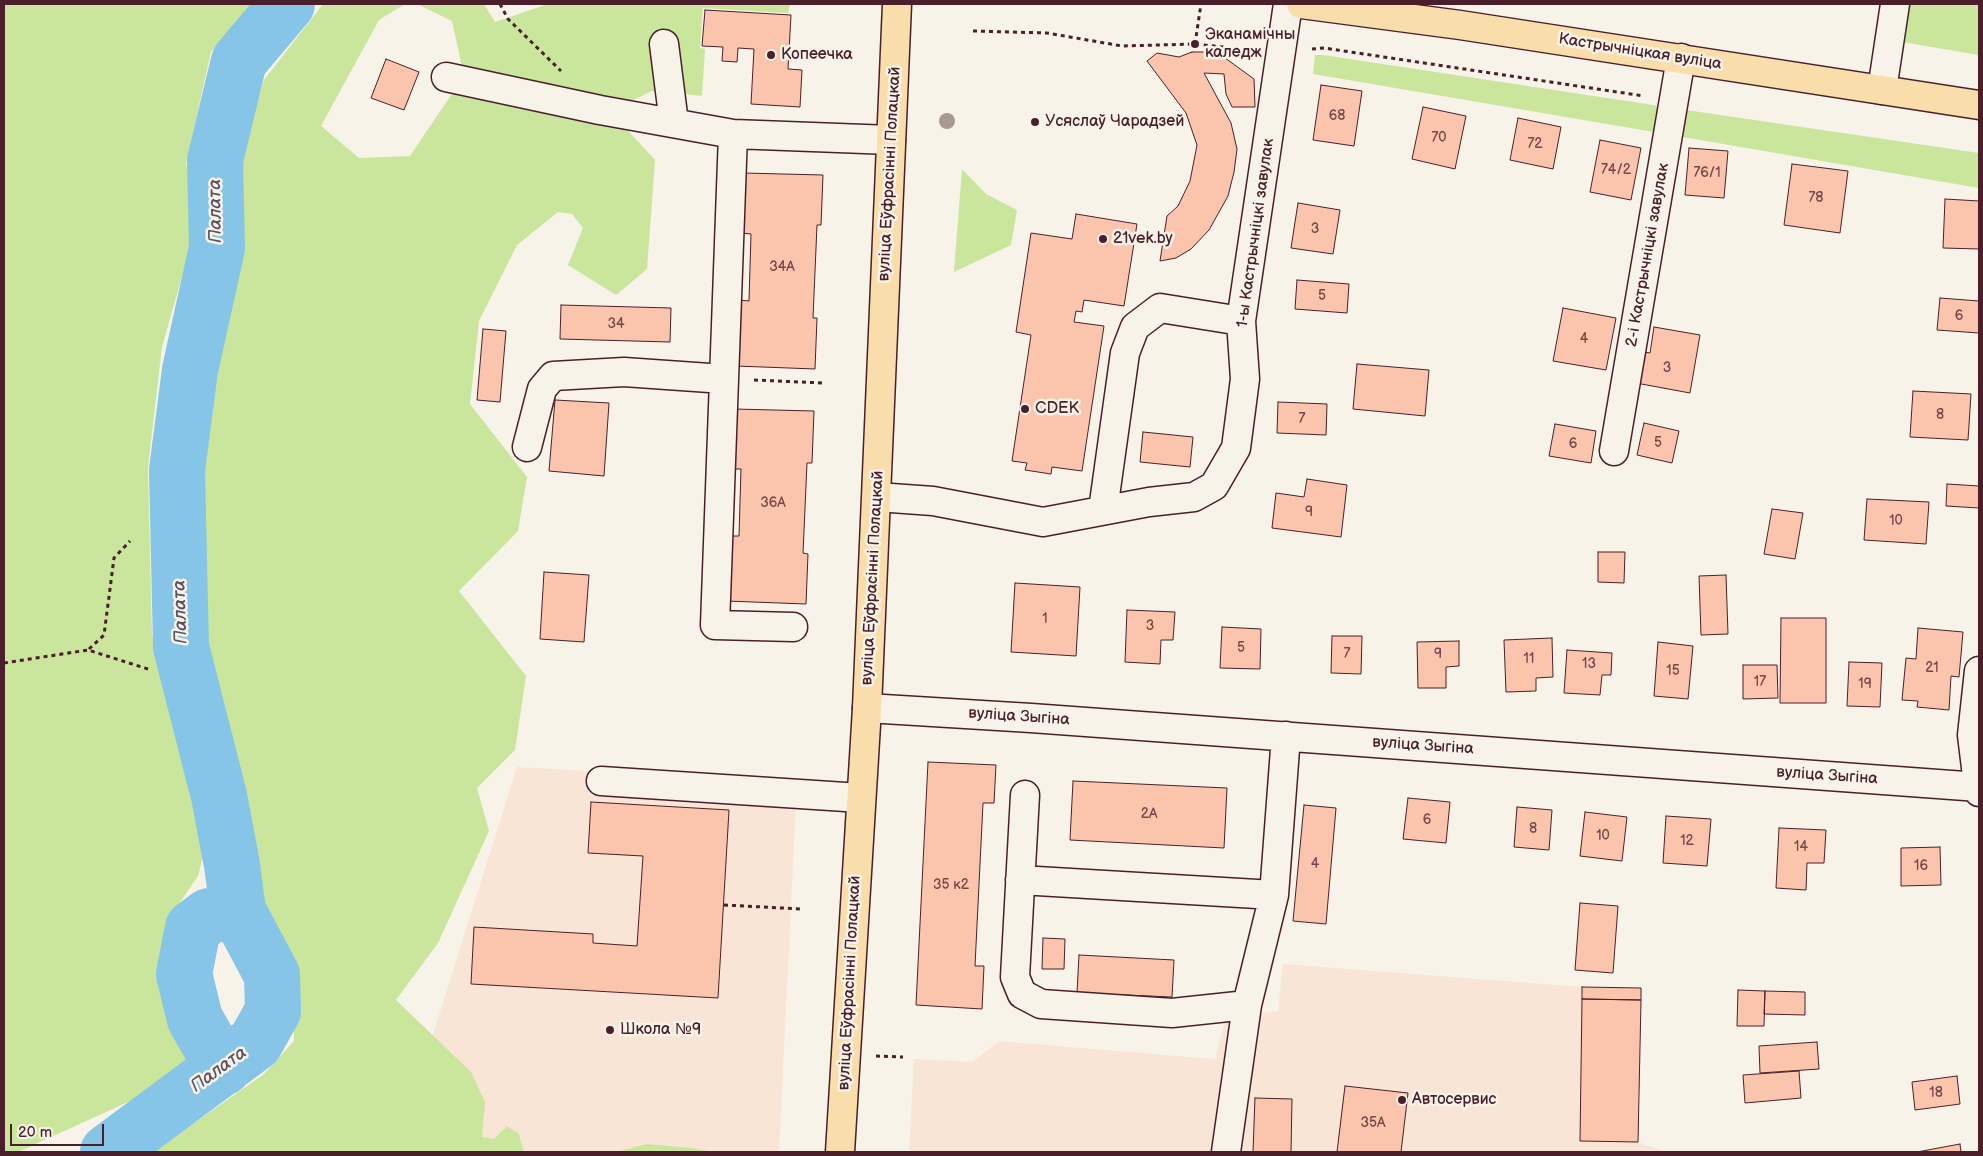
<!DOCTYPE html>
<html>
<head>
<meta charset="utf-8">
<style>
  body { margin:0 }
  #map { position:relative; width:1983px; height:1156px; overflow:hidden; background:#f7f3e8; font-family:"Balsamiq Sans",sans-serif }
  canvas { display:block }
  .frame { position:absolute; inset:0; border:5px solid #4a1f2b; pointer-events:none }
  .scale { position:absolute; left:10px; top:1124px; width:94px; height:22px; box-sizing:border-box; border:2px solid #4a1f2b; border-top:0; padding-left:6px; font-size:15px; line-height:18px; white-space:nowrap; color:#4a1f2b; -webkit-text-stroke:4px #f7f3e8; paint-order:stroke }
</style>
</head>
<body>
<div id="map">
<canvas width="1983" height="1156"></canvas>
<div class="frame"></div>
<div class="scale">20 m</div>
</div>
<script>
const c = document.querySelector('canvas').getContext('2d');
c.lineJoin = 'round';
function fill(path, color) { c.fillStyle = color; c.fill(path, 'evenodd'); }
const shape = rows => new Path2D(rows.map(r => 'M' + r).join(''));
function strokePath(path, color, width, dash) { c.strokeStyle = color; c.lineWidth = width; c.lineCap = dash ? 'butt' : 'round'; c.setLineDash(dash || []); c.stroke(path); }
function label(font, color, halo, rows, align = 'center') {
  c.font = font + ' "Balsamiq Sans",sans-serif'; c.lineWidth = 5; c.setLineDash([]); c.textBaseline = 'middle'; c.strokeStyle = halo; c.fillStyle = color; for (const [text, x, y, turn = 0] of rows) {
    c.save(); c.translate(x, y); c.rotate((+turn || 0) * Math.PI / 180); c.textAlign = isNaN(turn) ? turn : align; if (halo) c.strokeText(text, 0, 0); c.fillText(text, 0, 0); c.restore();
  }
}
const built = shape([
  [517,767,797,782,779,1152,396,1152],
  [1283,964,1582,987,1641,988,1638,1142,1667,1152,909,1152,914,1059,973,1062,999,1041,1215,1059,1226,1018,1278,1011]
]);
const green = shape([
  [4,4,251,4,211,52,186,163,198,220,162,347,148,467,152,634,196,787,206,845,198,876,176,908,166,975,179,1024,196,1057,150,1092,18,1152,4,1152],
  [323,4,405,4,379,20,321,126,359,158,410,156,464,76,452,21,417,4,484,4,495,22,548,4,790,4,788,13,703,8,700,48,705,49,702,96,652,91,610,111,655,160,647,269,616,295,568,265,583,228,572,214,558,212,517,245,479,321,470,404,527,477,518,531,459,591,526,676,515,750,477,788,489,831,438,943,396,1000,471,1072,485,1102,482,1137,494,1139,507,1126,519,1134,524,1152,153,1152,264,1074,294,1041,293,972,247,913,249,836,214,705,205,645,203,472,213,372,243,251,239,164,264,80],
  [1908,4,1979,4,1979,55,1902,42],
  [1315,55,1323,55,1660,106,1660,133,1313,74],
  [1686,110,1979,153,1979,188,1677,136,1682,118],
  [962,169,986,194,1017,210,1011,245,954,272],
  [647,1144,692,1148,713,1152,615,1152]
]);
const river = shape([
  [223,1068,195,1019,184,974,193,928,209,916,238,911],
  [108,1152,255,1043,273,1011,272,975,238,911,232,865,219,796,181,647,177,470,190,370,217,248,215,160,239,61,287,4]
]);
const building = shape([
  [705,10,791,15,788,69,802,70,800,107,751,104,754,49,738,48,737,62,722,61,723,47,702,46,705,10],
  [1192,52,1207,52,1221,55,1254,79,1255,107,1232,107,1226,94,1224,74,1204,73,1231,123,1237,149,1234,172,1228,196,1209,230,1191,249,1176,258,1160,261,1167,216,1178,206,1190,181,1197,145,1186,113,1147,61,1157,53,1179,57,1192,52],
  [386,59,419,72,404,110,371,98,386,59],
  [1321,85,1362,91,1354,146,1313,140,1321,85],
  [1423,107,1466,116,1455,169,1412,159,1423,107],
  [1518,118,1561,127,1553,169,1510,160,1518,118],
  [1600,140,1641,148,1631,200,1590,192,1600,140],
  [1689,148,1728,151,1724,198,1685,195,1689,148],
  [1792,164,1848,171,1840,233,1784,225,1792,164],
  [743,173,823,175,821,225,817,225,813,318,817,318,815,369,736,366,739,300,749,301,751,234,741,233,743,173],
  [1945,199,1979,201,1979,249,1943,248,1945,199],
  [1298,203,1340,210,1333,254,1291,248,1298,203],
  [1076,214,1137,224,1124,306,1084,300,1082,312,1076,311,1074,322,1104,326,1082,471,1052,467,1051,474,1025,470,1027,463,1012,461,1031,335,1016,332,1031,233,1072,239,1076,214],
  [1297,280,1349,284,1347,313,1295,309,1297,280],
  [1940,298,1979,301,1979,333,1937,330,1940,298],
  [561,305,671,308,670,342,560,339,561,305],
  [1563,308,1616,318,1606,370,1553,361,1563,308],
  [1654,327,1700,335,1690,393,1636,383,1642,352,1650,353,1654,327],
  [483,329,506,331,500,402,477,400,483,329],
  [1357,364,1429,370,1425,416,1353,409,1357,364],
  [1913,391,1971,394,1968,440,1910,437,1913,391],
  [555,400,609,403,604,476,549,471,555,400],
  [1278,402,1327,404,1326,435,1277,433,1278,402],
  [734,409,814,411,812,463,807,463,803,553,808,554,806,604,726,601,729,536,739,536,741,469,731,469,734,409],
  [1644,423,1679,431,1672,463,1637,455,1644,423],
  [1555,424,1596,431,1591,463,1549,456,1555,424],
  [1143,432,1193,437,1190,467,1140,462,1143,432],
  [1307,479,1347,485,1341,537,1272,528,1276,493,1304,497,1307,479],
  [1947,484,1979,486,1979,508,1946,506,1947,484],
  [1867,499,1929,502,1926,544,1864,540,1867,499],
  [1772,509,1803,513,1795,559,1764,554,1772,509],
  [1598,552,1625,552,1624,583,1598,582,1598,552],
  [544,572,589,575,584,642,540,639,544,572],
  [1726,575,1728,634,1701,635,1699,576,1726,575],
  [1015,583,1080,587,1076,656,1011,652,1015,583],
  [1127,610,1175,612,1173,640,1161,640,1160,664,1125,662,1127,610],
  [1781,618,1826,618,1826,703,1780,703,1781,618],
  [1222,627,1261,629,1260,669,1220,668,1222,627],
  [1918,628,1963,632,1959,677,1951,676,1949,710,1917,707,1918,701,1902,700,1906,658,1916,659,1918,628],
  [1332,636,1362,636,1361,674,1331,673,1332,636],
  [1552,638,1553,677,1536,678,1536,691,1506,692,1504,640,1552,638],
  [1459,641,1459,666,1446,667,1446,688,1418,688,1417,642,1459,641],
  [1658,642,1693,646,1688,699,1654,696,1658,642],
  [1567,650,1612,653,1611,675,1602,675,1600,695,1564,693,1567,650],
  [1849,662,1882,663,1880,707,1847,706,1849,662],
  [1743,665,1777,665,1778,698,1743,699,1743,665],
  [928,762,996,765,994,803,983,803,975,966,984,966,982,1009,916,1005,928,762],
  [1073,781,1227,788,1224,848,1070,840,1073,781],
  [1408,798,1450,802,1446,843,1403,839,1408,798],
  [591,802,729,810,718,998,471,984,474,927,593,934,593,943,637,946,643,856,588,853,591,802],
  [1304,805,1336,808,1326,924,1293,921,1304,805],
  [1517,807,1552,810,1549,850,1514,847,1517,807],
  [1585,812,1627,817,1622,861,1580,856,1585,812],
  [1666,816,1711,819,1707,866,1663,863,1666,816],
  [1779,828,1826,830,1824,863,1807,863,1806,890,1776,888,1779,828],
  [1940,847,1941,885,1901,886,1901,848,1940,847],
  [1580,903,1618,906,1613,973,1575,970,1580,903],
  [1043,938,1065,939,1064,969,1042,969,1043,938],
  [1079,955,1174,960,1172,997,1077,993,1079,955],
  [1582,987,1641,988,1641,1000,1582,999,1582,987],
  [1738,990,1765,991,1764,1026,1737,1026,1738,990],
  [1765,991,1805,992,1805,1015,1764,1014,1765,991],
  [1582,999,1641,1000,1638,1142,1580,1141,1582,999],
  [1817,1042,1819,1069,1760,1073,1759,1046,1817,1042],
  [1799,1071,1801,1098,1745,1103,1743,1075,1799,1071],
  [1957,1076,1960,1104,1915,1110,1912,1082,1957,1076],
  [1345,1086,1408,1093,1401,1152,1337,1152,1345,1086],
  [1255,1098,1292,1099,1291,1152,1253,1152,1255,1098],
  [1960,1144,1961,1152,1917,1152,1960,1144]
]);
const path = shape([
  [500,4,508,19,561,71],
  [973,31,1047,33,1122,46,1195,44,1251,50],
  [1195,44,1201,4],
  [1312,49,1324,48,1644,96],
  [754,380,823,383],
  [89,649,104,635,114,558,130,541],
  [4,663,88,650,148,669],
  [724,905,801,909],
  [876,1056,903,1057]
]);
const minor = shape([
  [664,44,674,123],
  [446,77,600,110,733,134],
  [1882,90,1895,4],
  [527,447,542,389,553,376,624,372,724,379],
  [1614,451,1681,58],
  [877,497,933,501,1043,522,1149,502,1194,497,1214,486,1236,448,1245,379,1241,321,1288,4],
  [1103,510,1125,353,1135,327,1160,308,1241,321],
  [793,627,715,625,733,134,891,140],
  [1979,671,1972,735,1979,792],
  [867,708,1031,718,1979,787],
  [601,781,861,798],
  [1025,795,1015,977,1022,994,1041,1004,1172,1013,1247,1005],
  [1020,880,1274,895],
  [1226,1152,1247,1005,1274,895,1286,736]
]);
const major = shape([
  [1301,4,1460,25,1979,105],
  [840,1152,867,708,897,4]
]);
const trees = [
  [947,121]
];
const markers = [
  [1195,44,5,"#4a1f2b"],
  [771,55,5,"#4a1f2b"],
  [1035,122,5,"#4a1f2b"],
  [1103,239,5,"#4a1f2b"],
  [1025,409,5,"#4a1f2b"],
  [610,1030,5,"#4a1f2b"],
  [1402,1100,5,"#4a1f2b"]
];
const numberNames = [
  ["68",1337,116],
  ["70",1439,138],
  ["72",1535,144],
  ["74/2",1616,170],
  ["76/1",1707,173],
  ["78",1816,198],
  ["3",1315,229],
  ["34А",782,267],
  ["5",1322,296],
  ["6",1959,316],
  ["34",616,324],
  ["4",1584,339],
  ["3",1667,368],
  ["8",1940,415],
  ["7",1302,419],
  ["5",1658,443],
  ["6",1573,444],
  ["36А",773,503],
  ["9",1309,512],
  ["10",1896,521],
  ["1",1045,619],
  ["3",1150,626],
  ["5",1241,648],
  ["7",1347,654],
  ["9",1438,654],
  ["11",1529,659],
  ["13",1589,664],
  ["21",1932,668],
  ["15",1673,671],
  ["17",1760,682],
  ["19",1865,684],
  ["2А",1149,814],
  ["6",1427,820],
  ["8",1533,829],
  ["10",1603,836],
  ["12",1687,841],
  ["14",1801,847],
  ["4",1315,864],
  ["16",1921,866],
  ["35 к2",951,885],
  ["18",1936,1093],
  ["35А",1373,1123]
];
const poiNames = [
  ["Эканамічны",1205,35],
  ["каледж",1205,53],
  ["Копеечка",781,55],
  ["Усяслаў Чарадзей",1045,122],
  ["21vek.by",1113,239],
  ["CDEK",1035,409],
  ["Школа №9",620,1030],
  ["Автосервис",1412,1100]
];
const streetNames = [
  ["Кастрычніцкая вуліца",1640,52,9],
  ["вуліца Еўфрасінні Полацкай",890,174,-87],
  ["1-ы Кастрычніцкі завулак",1256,233,-82],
  ["2-і Кастрычніцкі завулак",1648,255,-80],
  ["вуліца Еўфрасінні Полацкай",873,578,-87],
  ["вуліца Зыгіна",1019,717,4],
  ["вуліца Зыгіна",1423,746,4],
  ["вуліца Зыгіна",1827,776,4],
  ["вуліца Еўфрасінні Полацкай",850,983,-87]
];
const waterNames = [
  ["Палата",216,211,-91],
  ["Палата",181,612,-92],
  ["Палата",219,1070,-36]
];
fill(built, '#f8e5d6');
fill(green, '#cae59c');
strokePath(river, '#86c5e7', 56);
fill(building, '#fac5ac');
strokePath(building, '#4a1f2b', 1);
strokePath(minor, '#4a1f2b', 31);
strokePath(major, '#4a1f2b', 31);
strokePath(path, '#4a1f2b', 3, [4, 4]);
strokePath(minor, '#f7f3e8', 28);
strokePath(major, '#f9ddab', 28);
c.fillStyle = '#a9998f';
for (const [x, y] of trees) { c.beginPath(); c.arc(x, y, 8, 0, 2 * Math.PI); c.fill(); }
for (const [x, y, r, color] of markers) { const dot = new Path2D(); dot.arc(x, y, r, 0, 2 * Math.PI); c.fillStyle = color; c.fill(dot); strokePath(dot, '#f7f3e8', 2); }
label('14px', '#76484b', null, numberNames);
label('16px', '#4a1f2b', '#f7f3e8', poiNames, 'left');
label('16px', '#4a1f2b', '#f7f3e8', streetNames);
label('italic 18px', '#5c5163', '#f7f3e8', waterNames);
</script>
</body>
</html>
